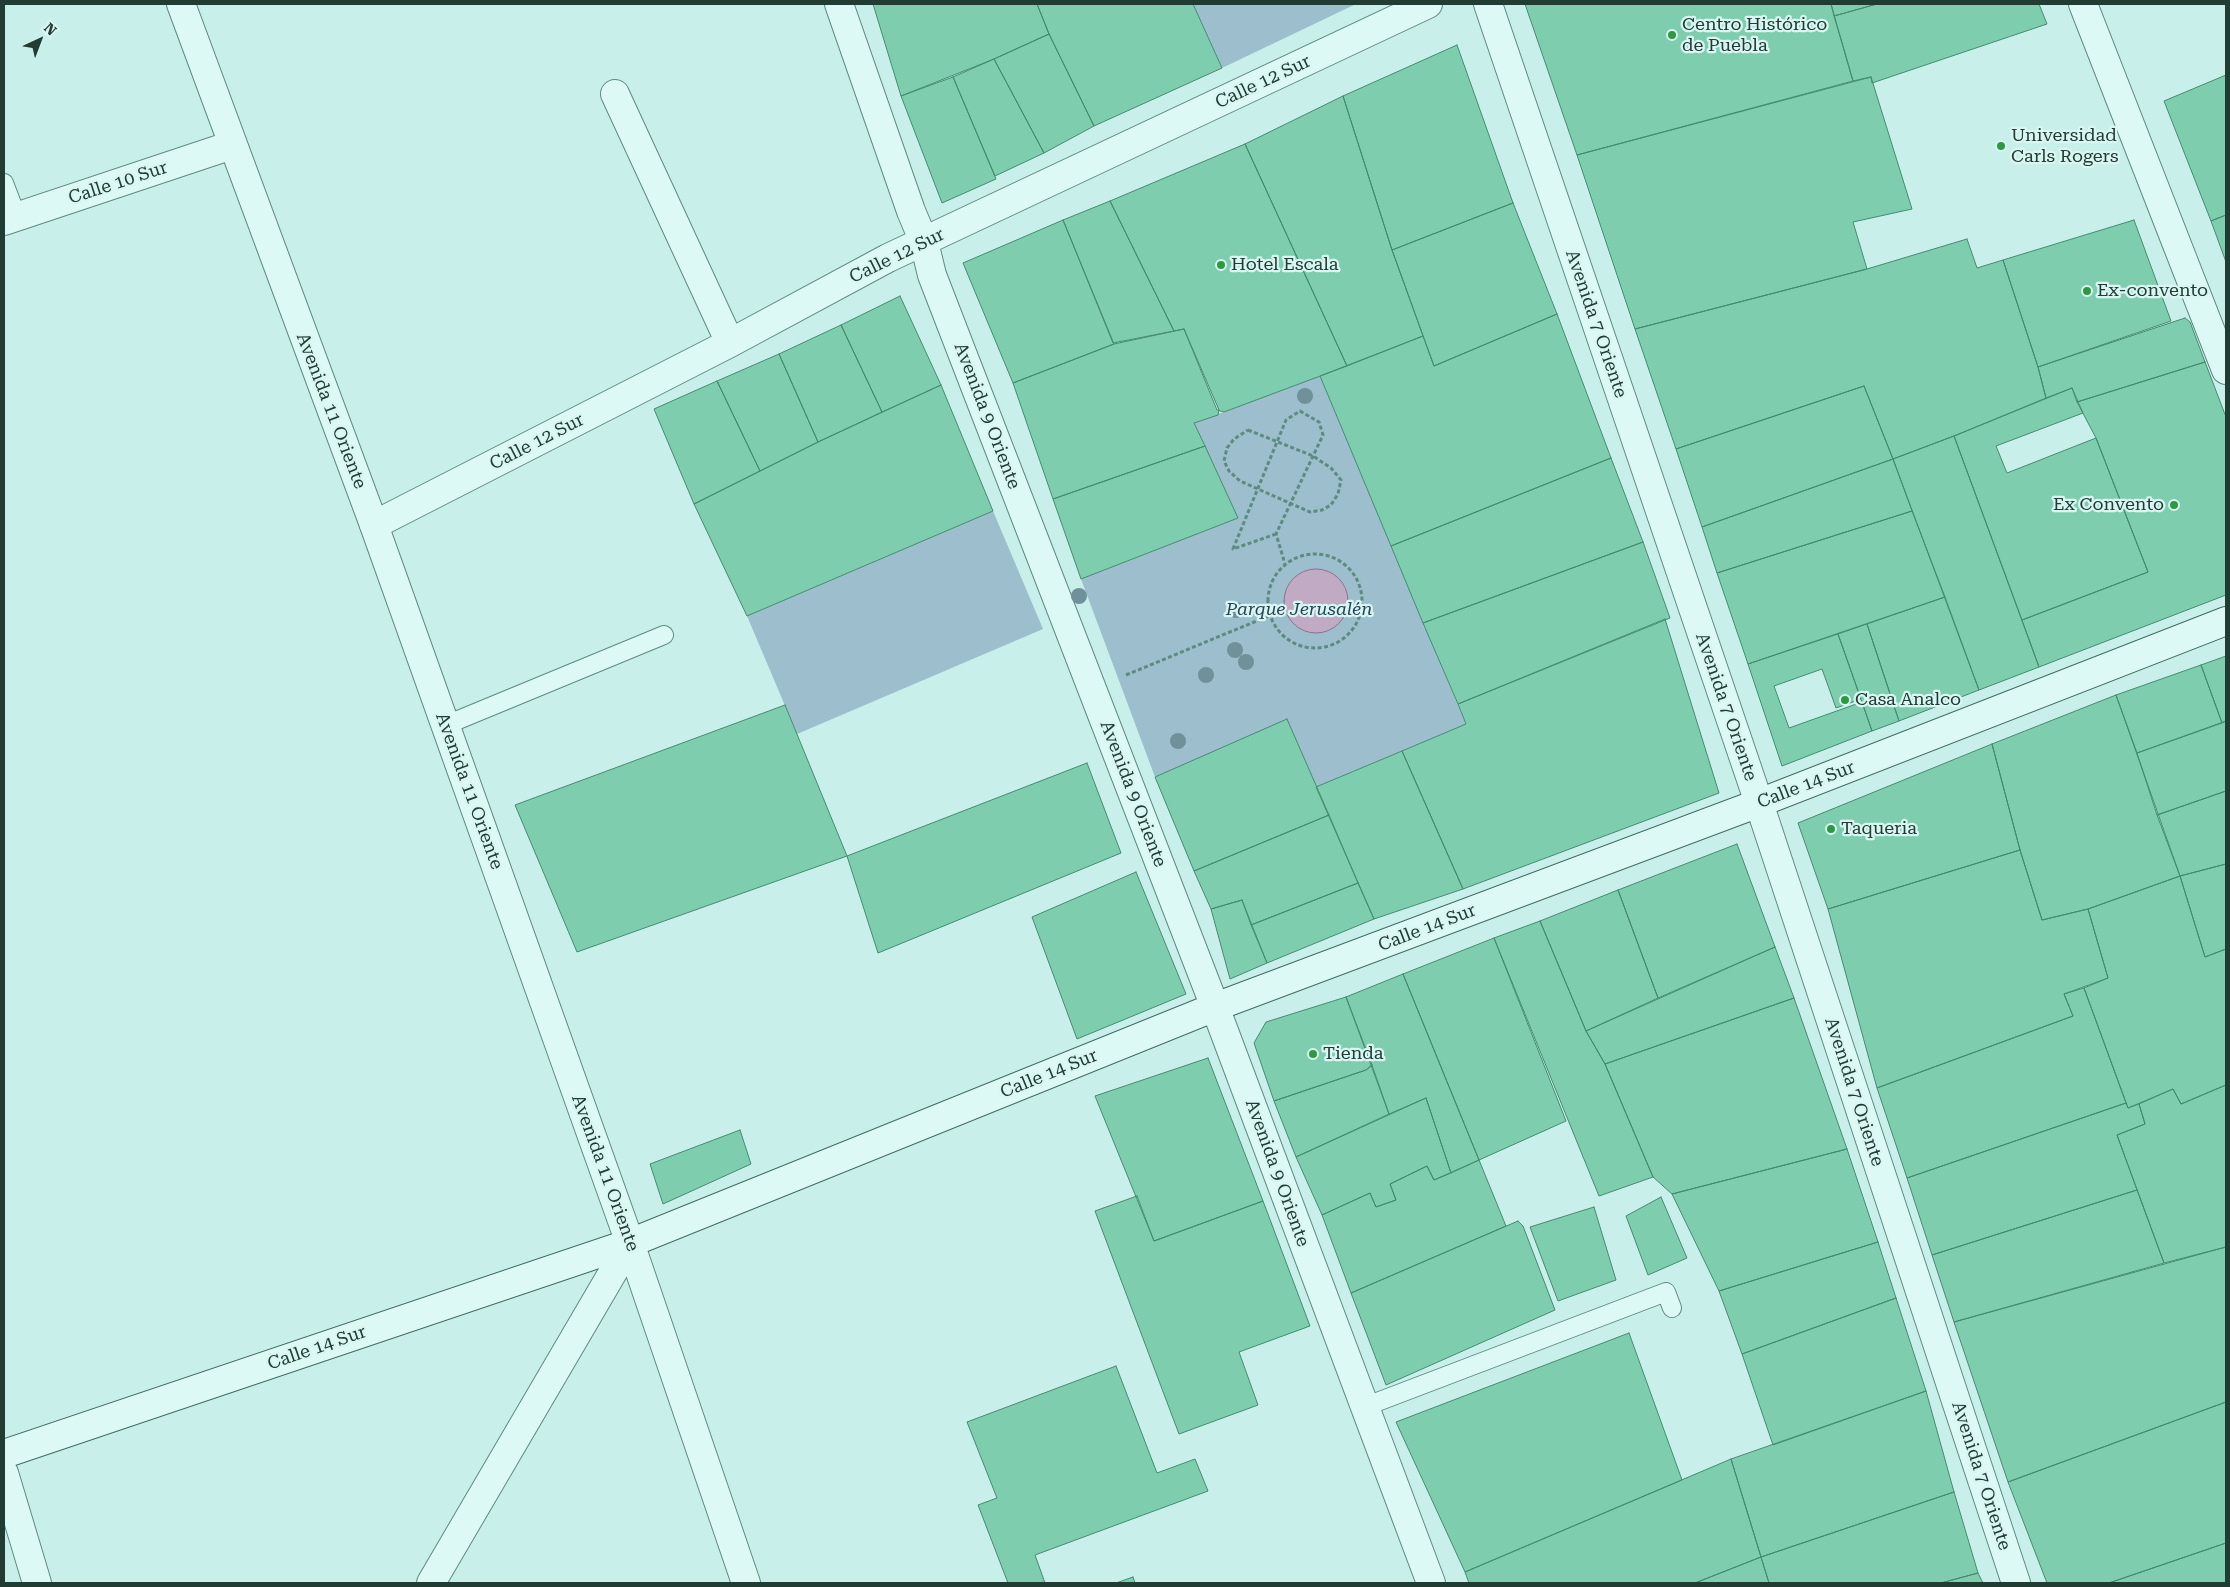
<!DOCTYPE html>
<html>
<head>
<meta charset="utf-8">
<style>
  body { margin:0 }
  #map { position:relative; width:2230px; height:1587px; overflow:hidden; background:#c9efeb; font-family:"Roboto Serif",serif }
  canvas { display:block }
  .frame { position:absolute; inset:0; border:5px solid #213c33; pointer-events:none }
  .north { position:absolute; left:15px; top:15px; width:50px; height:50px; -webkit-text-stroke:4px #d9f6f3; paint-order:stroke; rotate:43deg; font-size:14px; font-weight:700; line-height:20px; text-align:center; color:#213c33 }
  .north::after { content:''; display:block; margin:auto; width:18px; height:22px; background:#213c33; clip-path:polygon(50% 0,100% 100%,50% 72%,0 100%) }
</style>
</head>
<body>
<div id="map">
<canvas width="2230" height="1587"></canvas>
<div class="frame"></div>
<div class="north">N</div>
</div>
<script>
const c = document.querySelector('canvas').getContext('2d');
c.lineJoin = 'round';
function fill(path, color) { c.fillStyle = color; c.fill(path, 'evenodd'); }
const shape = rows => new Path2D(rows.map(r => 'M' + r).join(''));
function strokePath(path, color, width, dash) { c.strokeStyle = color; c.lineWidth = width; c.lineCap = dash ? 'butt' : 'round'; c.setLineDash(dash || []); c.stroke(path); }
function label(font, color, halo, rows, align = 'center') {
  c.font = font + ' "Roboto Serif",serif'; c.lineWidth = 4.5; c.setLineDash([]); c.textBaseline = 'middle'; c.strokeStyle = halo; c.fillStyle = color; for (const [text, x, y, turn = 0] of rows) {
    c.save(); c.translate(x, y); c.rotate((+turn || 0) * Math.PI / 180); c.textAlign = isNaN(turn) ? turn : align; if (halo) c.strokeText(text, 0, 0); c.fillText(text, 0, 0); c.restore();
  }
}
const green = shape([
  [1193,4,1356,4,1222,68],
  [1320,376,1466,724,1316,787,1286,720,1155,777,1081,579,1238,518,1194,423],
  [993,511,1043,629,797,734,747,616]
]);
const water = shape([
  '1284 601a32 32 0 1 1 64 0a32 32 0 1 1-64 0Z'
]);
const building = shape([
  [873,4,1037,4,1049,34,994,59,901,96,873,4],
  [1037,4,1193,4,1222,68,1094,126,1049,34,1037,4],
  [1525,4,1831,4,1853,81,1577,155,1525,4],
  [1831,4,1877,4,1834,16,1831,4],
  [1877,4,2039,4,2047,24,1872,83,1871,77,1853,81,1834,16,1877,4],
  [1049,34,1094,126,1044,153,994,59,1049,34],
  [1457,45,1513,203,1392,250,1343,96,1457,45],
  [994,59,1044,153,995,176,953,77,994,59],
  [2226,75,2226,215,2211,221,2164,101,2226,75],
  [953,77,996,179,942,203,901,96,953,77],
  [1871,77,1912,209,1853,222,1867,269,1635,329,1577,155,1871,77],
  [1343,96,1392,250,1423,336,1347,366,1245,144,1343,96],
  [1245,144,1347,366,1224,412,1217,410,1184,329,1174,331,1110,201,1245,144],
  [1110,201,1174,331,1113,343,1063,220,1110,201],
  [1513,203,1557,314,1434,366,1392,250,1513,203],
  [2226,215,2226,262,2211,221,2226,215],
  [1063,220,1114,344,1013,383,963,263,1063,220],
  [2134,220,2171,321,2038,367,2003,260,2134,220],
  [1967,239,1977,268,2003,260,2038,367,2046,398,1954,436,1893,459,1864,386,1676,449,1635,329,1867,269,1967,239],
  [900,296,941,385,882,412,841,325,900,296],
  [1557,314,1611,458,1391,546,1320,376,1423,336,1434,366,1557,314],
  [2185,318,2190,322,2205,362,2077,402,2072,388,2046,398,2038,367,2185,318],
  [841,325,882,412,818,442,779,354,841,325],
  [1184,329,1219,410,1218,415,1194,423,1205,446,1053,499,1013,383,1114,344,1184,329],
  [779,354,818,442,760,471,717,381,779,354],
  [2205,362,2226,417,2226,595,2039,667,2022,620,2148,572,2096,438,2077,402,2205,362],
  [717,381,760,471,694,504,654,409,717,381],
  [941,385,993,511,747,616,694,504,818,442,941,385],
  [1864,386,1893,459,1702,527,1676,449,1864,386],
  [2072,388,2083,413,1996,446,2007,473,2096,438,2148,572,2022,620,1954,436,2072,388],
  [1954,436,2039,667,1979,690,1893,459,1954,436],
  [1205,446,1238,518,1081,579,1053,499,1205,446],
  [1611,458,1643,542,1423,623,1391,546,1611,458],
  [1893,459,1912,511,1717,573,1702,527,1893,459],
  [1912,511,1945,597,1748,664,1717,573,1912,511],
  [1643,542,1670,618,1458,704,1423,623,1643,542],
  [1945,597,1979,690,1899,721,1867,624,1945,597],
  [1665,619,1719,793,1463,889,1402,751,1466,724,1458,704,1665,619],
  [1867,624,1899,721,1872,731,1838,634,1867,624],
  [1838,634,1861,699,1836,708,1822,669,1774,686,1789,728,1862,702,1872,731,1782,766,1748,664,1838,634],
  [2226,656,2226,721,2222,723,2201,665,2226,656],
  [2201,665,2222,723,2137,753,2116,695,2201,665],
  [2116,695,2180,876,2088,909,2042,920,2020,850,1992,744,2116,695],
  [785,705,847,856,577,952,515,805,785,705],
  [1287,719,1329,815,1194,871,1155,777,1287,719],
  [2226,721,2226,791,2157,815,2137,753,2226,721],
  [1992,744,2020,850,1828,909,1798,823,1992,744],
  [1402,751,1463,889,1374,919,1316,787,1402,751],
  [1087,763,1121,853,878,953,847,856,1087,763],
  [2226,791,2226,864,2180,876,2157,815,2226,791],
  [1329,815,1358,883,1251,925,1242,900,1211,909,1194,871,1329,815],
  [1737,844,1775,947,1658,998,1618,890,1737,844],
  [2020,850,2042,920,2088,909,2108,978,2064,994,2073,1016,1877,1088,1828,909,2020,850],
  [2226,864,2226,949,2205,957,2180,876,2226,864],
  [1136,872,1186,994,1077,1039,1032,917,1136,872],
  [2180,876,2205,957,2226,949,2226,1085,2181,1104,2173,1089,2128,1108,2084,988,2108,978,2088,909,2180,876],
  [1358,883,1374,919,1267,963,1251,925,1358,883],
  [1618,890,1658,998,1586,1031,1540,921,1618,890],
  [1242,900,1267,963,1230,979,1211,909,1242,900],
  [1540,921,1586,1031,1605,1064,1653,1177,1599,1196,1494,938,1540,921],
  [1494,938,1566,1121,1479,1160,1403,974,1494,938],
  [1775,947,1794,998,1605,1064,1586,1031,1775,947],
  [1403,974,1479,1160,1451,1173,1426,1098,1389,1114,1346,997,1403,974],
  [2084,988,2126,1103,1907,1178,1877,1088,2073,1016,2064,994,2084,988],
  [1346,997,1372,1065,1366,1070,1274,1101,1254,1043,1266,1022,1346,997],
  [1794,998,1847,1149,1672,1194,1653,1177,1605,1064,1794,998],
  [1208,1058,1263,1201,1154,1241,1095,1096,1208,1058],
  [1372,1065,1389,1114,1296,1157,1274,1101,1366,1070,1372,1065],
  [2226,1085,2226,1247,2164,1263,2117,1135,2145,1124,2139,1104,2173,1089,2181,1104,2226,1085],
  [1426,1098,1451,1173,1434,1180,1427,1166,1390,1184,1396,1200,1376,1207,1370,1193,1322,1215,1296,1157,1426,1098],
  [2126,1103,2128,1108,2139,1104,2145,1124,2117,1135,2137,1190,1932,1255,1907,1178,2126,1103],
  [740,1130,751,1164,663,1204,650,1164,740,1130],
  [1847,1149,1878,1242,1719,1291,1672,1194,1847,1149],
  [1479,1160,1506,1226,1351,1293,1322,1215,1370,1193,1376,1207,1396,1200,1390,1184,1427,1166,1434,1180,1479,1160],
  [2137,1190,2164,1263,1954,1322,1932,1255,2137,1190],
  [1137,1196,1154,1241,1263,1201,1310,1326,1239,1352,1258,1405,1179,1434,1095,1211,1137,1196],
  [1661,1197,1687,1258,1648,1275,1626,1216,1661,1197],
  [1594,1207,1616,1280,1558,1301,1530,1227,1594,1207],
  [1518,1221,1523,1226,1555,1310,1386,1385,1351,1293,1518,1221],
  [1878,1242,1896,1298,1742,1354,1719,1291,1878,1242],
  [2226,1247,2226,1402,2008,1482,1954,1322,2226,1247],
  [1896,1298,1926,1391,1773,1445,1742,1354,1896,1298],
  [1629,1333,1682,1480,1465,1572,1396,1422,1629,1333],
  [1116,1366,1157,1473,1195,1459,1208,1491,1035,1555,1045,1583,1008,1583,978,1505,997,1498,967,1422,1116,1366],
  [1926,1391,1954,1492,1761,1557,1731,1459,1926,1391],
  [2226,1402,2226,1543,2109,1583,2047,1583,2008,1482,2226,1402],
  [1731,1459,1761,1557,1695,1583,1469,1583,1465,1572,1731,1459],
  [1954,1492,1978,1573,1941,1583,1769,1583,1761,1557,1954,1492],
  [2226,1543,2226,1583,2109,1583,2226,1543],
  [1761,1557,1769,1583,1695,1583,1761,1557],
  [1978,1573,1983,1583,1941,1583,1978,1573],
  [1133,1577,1135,1583,1116,1583,1133,1577]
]);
const path = shape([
  [1248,430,1313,456,1331,468,1341,480,1338,494,1331,505,1322,510,1310,512,1240,481,1229,471,1224,461,1227,448,1234,439,1248,430],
  [1276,534,1233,549,1286,420,1300,411,1319,422,1323,435,1276,534,1285,564],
  '1268 601a47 47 0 1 1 94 0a47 47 0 1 1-94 0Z',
  [1126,675,1271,615]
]);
const service = shape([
  [4,183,17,217],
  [446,725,664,635],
  [1364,1407,1666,1292,1672,1308]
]);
const minor = shape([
  [839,4,911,211,924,242,932,275,1215,1007,1431,1583],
  [1488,4,1759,803,2016,1583],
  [2083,4,2226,370],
  [615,94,730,343],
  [4,221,232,145],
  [374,525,730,343,888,258,1428,4],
  [4,1473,37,1583],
  [431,1583,630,1243]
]);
const tertiary = shape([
  [181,4,374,525,630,1243,746,1583]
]);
const secondary = shape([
  [4,1454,630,1243,1215,1007,1759,803,2226,621]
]);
const trees = [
  [1305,396],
  [1079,596],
  [1236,610],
  [1235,650],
  [1246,662],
  [1206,675],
  [1178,741]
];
const markers = [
  [1672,35,5,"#2d9a42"],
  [2001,146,5,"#2d9a42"],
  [1221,265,5,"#2d9a42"],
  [2087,291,5,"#2d9a42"],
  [2174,505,5,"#2d9a42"],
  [1845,700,5,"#2d9a42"],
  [1831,829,5,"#2d9a42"],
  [1313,1054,5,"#2d9a42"]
];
const poiNames = [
  ["Centro Histórico",1682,25],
  ["de Puebla",1682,46],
  ["Universidad",2011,136],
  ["Carls Rogers",2011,157],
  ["Hotel Escala",1231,265],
  ["Ex-convento",2097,291],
  ["Ex Convento",2164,505,"right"],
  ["Casa Analco",1855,700],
  ["Taqueria",1841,829],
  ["Tienda",1323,1054]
];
const streetNames = [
  ["Calle 12 Sur",1263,82,-25],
  ["Calle 10 Sur",118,183,-18],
  ["Calle 12 Sur",897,256,-26],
  ["Avenida 7 Oriente",1596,324,71],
  ["Avenida 11 Oriente",331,411,69],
  ["Avenida 9 Oriente",987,416,69],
  ["Calle 12 Sur",537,442,-27],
  ["Avenida 7 Oriente",1726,707,71],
  ["Calle 14 Sur",1806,785,-21],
  ["Avenida 11 Oriente",469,791,70],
  ["Avenida 9 Oriente",1133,794,69],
  ["Calle 14 Sur",1427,928,-21],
  ["Calle 14 Sur",1049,1074,-22],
  ["Avenida 7 Oriente",1854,1092,72],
  ["Avenida 11 Oriente",605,1173,70],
  ["Avenida 9 Oriente",1277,1173,70],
  ["Calle 14 Sur",317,1348,-19],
  ["Avenida 7 Oriente",1981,1476,72]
];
const parkNames = [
  ["Parque Jerusalén",1299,610]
];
fill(green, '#9cbecd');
fill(water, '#c1aac3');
strokePath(water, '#907092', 1);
fill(building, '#7fcdaf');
strokePath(building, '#438b6e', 1);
strokePath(service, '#5d8b7f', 20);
strokePath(minor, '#5d8b7f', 30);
strokePath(tertiary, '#5d8b7f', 30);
strokePath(secondary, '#406d60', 30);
strokePath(path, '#5d8b7f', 3, [4, 2.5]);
strokePath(service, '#ddf9f6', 18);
strokePath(minor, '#ddf9f6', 28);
strokePath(tertiary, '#ddf9f6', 28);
strokePath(secondary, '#ddf9f6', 28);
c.fillStyle = '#70909a';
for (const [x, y] of trees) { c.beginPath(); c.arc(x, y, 8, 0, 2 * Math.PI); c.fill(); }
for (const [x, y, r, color] of markers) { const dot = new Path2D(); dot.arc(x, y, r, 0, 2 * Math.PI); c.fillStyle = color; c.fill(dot); strokePath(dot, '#d9f6f3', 2); }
label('18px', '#213c33', '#d9f6f3', poiNames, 'left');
label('18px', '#213c33', '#d9f6f3', streetNames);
label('italic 18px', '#274258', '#d9f6f3', parkNames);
</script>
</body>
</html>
